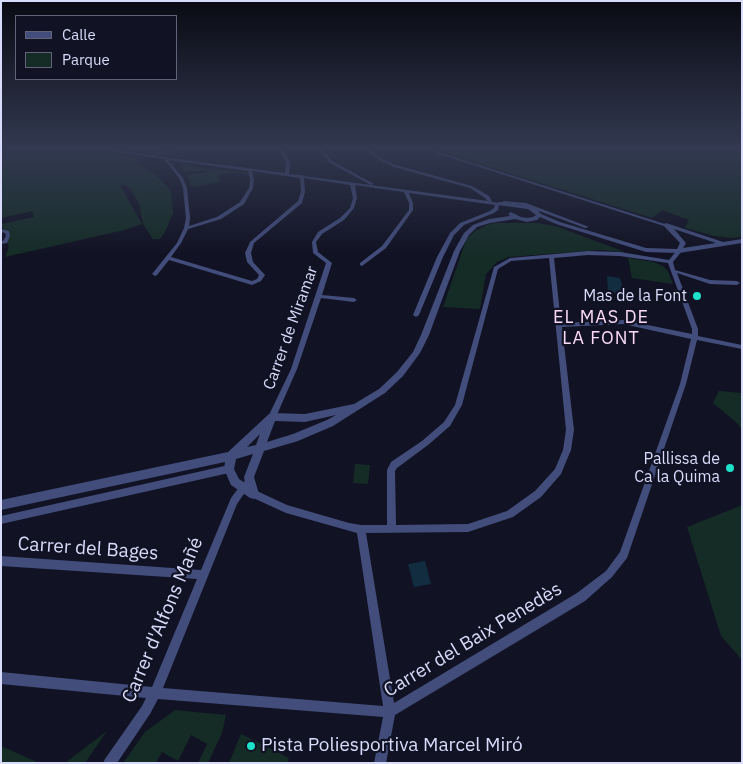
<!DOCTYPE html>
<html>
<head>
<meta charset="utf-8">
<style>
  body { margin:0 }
  #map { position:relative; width:743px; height:764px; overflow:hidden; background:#111223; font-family:"IBM Plex Sans",sans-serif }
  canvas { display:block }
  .frame { position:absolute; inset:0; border:2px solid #d8dcfa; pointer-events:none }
  .legend { position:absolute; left:15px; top:15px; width:162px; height:65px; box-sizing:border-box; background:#111223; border:1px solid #616379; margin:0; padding:6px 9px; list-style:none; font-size:15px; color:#d8dcfa }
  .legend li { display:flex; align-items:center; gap:10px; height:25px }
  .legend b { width:25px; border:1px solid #616379 }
</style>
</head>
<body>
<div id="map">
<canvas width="743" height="764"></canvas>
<div class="frame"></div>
<ul class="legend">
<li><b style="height:6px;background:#424d7c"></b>Calle</li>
<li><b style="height:14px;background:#152c26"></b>Parque</li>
</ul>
</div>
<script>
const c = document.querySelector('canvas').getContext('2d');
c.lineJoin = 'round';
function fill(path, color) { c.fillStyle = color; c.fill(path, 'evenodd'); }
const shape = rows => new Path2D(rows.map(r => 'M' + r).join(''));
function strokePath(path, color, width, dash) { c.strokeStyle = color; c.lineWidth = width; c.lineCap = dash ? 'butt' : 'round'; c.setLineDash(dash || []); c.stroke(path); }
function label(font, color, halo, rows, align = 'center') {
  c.font = font + ' "IBM Plex Sans",sans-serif'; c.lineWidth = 4.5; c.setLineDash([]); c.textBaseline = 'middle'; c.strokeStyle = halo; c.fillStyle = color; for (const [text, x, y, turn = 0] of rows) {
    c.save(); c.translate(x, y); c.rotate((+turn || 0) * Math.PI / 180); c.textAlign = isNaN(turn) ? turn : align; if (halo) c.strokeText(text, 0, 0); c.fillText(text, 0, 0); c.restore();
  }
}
const green = shape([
  [1,149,81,149,145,158,136,158,134,161,155,174,171,191,173,213,165,232,160,239,153,239,143,224,139,204,131,190,127,186,120,185,142,224,124,230,5,257,9,247,7,242,9,232,3,229,2,224,34,217,32,211,1,218],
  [433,149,742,149,742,237,733,238,714,236,685,228,689,220,662,210,652,218],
  [179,163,205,168,246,172,247,175,241,173,222,174,219,176,220,182,192,187,187,176,188,175,217,170,184,172],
  [495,223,538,223,558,227,625,252,599,250,509,257,497,262,486,274,480,309,443,307,466,240,475,231,487,225],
  [628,258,654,262,663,266,668,271,673,284,632,278],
  [719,391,742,393,742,430,738,424,713,403],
  [355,464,370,465,368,484,353,483],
  [742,505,742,660,721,636,687,527],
  [175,710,226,715,222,733,208,763,198,763,207,744,191,735,178,761,162,752,156,763,123,763,145,732],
  [107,731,85,763,65,763],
  [241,734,289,758,287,763,229,763],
  [1,746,39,763,1,763]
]);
const water = shape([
  [607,276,620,278,625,295,608,291],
  [425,561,431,584,414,587,408,564]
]);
const minor = shape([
  [96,149,106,149,152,155,153,154,174,149,180,149,155,156,285,173,286,162,279,149,283,149,290,162,289,174,302,175,304,176,488,201,485,198,470,188,394,167,381,161,364,149,368,149,383,159,396,165,472,186,489,196,492,202,499,203,504,201,526,203,589,227,585,228,523,205,504,203,499,205,498,210,494,213,464,225,454,235,443,257,419,315,416,317,413,315,437,257,450,233,460,223,490,211,494,208,495,205,409,193,413,203,413,210,386,248,362,266,360,265,360,263,382,246,409,210,409,203,404,192,355,185,357,198,354,208,344,220,322,234,316,242,318,252,332,263,322,295,354,298,357,300,354,302,321,298,297,369,276,417,275,419,272,420,269,419,268,417,291,369,326,263,313,253,312,242,318,232,340,218,350,208,353,198,350,185,304,178,305,192,302,203,254,243,251,253,253,262,265,275,261,281,252,285,169,260,157,275,155,276,152,274,177,243,184,228,186,218,183,188,179,178,164,159,96,149],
  [168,160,248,171,250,180,249,188,240,202,217,217,189,226,190,218,187,188,183,178,168,160],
  [252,171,300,178,301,192,298,201,250,242,245,253,247,262,259,275,257,279,252,281,171,257,181,243,188,229,221,219,244,204,253,188,254,180,252,171],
  [318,149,322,149,332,161,374,184,371,185,330,163,318,149],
  [423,149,429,149,668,225,664,226,423,149],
  [1,229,9,231,10,236,7,243,1,244,1,241,3,241,6,236,5,233,1,232,1,229],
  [679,249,682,251,673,262,675,270,710,280,737,281,740,283,737,285,710,284,677,273,698,329,698,336,742,345,742,349,697,340,686,384,627,558,612,577,585,601,395,715,386,763,374,763,383,717,158,699,150,714,117,763,103,763,105,759,142,706,146,698,1,684,1,672,152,687,197,579,1,566,1,556,201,570,231,498,243,482,246,481,249,482,250,485,237,504,163,688,383,706,357,533,286,513,251,497,250,494,251,491,254,490,257,491,287,505,349,523,361,525,387,525,387,470,391,462,422,441,444,422,455,405,494,267,510,258,588,251,620,252,669,260,677,250,679,249],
  [588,255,620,256,668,263,692,329,692,334,623,320,561,323,554,258,588,255],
  [549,258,566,430,563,450,555,469,535,491,507,511,468,524,396,525,395,471,397,468,428,445,450,426,462,405,498,269,511,261,549,258],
  [623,324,691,339,680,384,620,552,606,571,577,593,394,703,366,533,468,532,513,517,541,497,561,474,571,450,574,430,562,327,623,324],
  [229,465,232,466,233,469,232,472,229,473,1,524,1,516,229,465]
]);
const tertiary = shape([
  [499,202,531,206,538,210,541,214,560,222,646,248,677,249,680,243,663,225,666,223,723,242,742,239,742,243,679,253,646,252,556,224,540,217,537,220,527,222,515,219,490,223,477,227,469,235,460,251,429,335,420,353,403,376,385,393,333,426,298,441,264,451,254,477,259,494,258,498,254,499,250,498,231,485,224,469,225,462,1,510,1,500,228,452,269,414,272,413,305,414,354,404,379,389,397,372,413,352,421,335,454,251,464,233,473,225,489,219,510,216,508,214,511,212,521,217,527,218,533,217,536,215,528,209,497,205,496,204,499,202],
  [674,229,716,243,683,248,686,243,674,229],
  [336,415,327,420,293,434,267,442,275,421,305,422,336,415],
  [260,434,256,445,247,447,260,434],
  [253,454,244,477,245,483,239,479,234,469,236,459,253,454]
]);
const markers = [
  [697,296,5,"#1de1c8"],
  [730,468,5,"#1de1c8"],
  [251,746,5,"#1de1c8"]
];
const poiNames = [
  ["Mas de la Font",687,296],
  ["Pallissa de",720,459],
  ["Ca la Quima",720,477]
];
const streetNames = [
  ["Carrer de Miramar",291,328,-70]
];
const neighbourhoodNames = [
  ["EL MAS DE",601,318],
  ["LA FONT",601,339]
];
const nearStreetnames = [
  ["Carrer del Bages",88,549,4],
  ["Carrer d'Alfons Mañé",163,620,-67],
  ["Carrer del Baix Penedès",473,640,-31]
];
const nearPoinames = [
  ["Pista Poliesportiva Marcel Miró",261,746]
];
fill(green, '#152c26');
fill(water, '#122d40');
fill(minor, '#424d7c');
fill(tertiary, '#424d7c');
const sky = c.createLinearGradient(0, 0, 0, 256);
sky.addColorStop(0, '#090a13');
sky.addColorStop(0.58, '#323950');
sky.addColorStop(1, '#32395000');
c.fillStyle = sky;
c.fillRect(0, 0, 743, 256);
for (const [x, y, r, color] of markers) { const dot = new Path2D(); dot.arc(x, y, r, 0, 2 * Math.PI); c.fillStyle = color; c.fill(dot); strokePath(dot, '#111223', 2); }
label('16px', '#d8dcfa', '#111223', poiNames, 'right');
label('16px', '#d8dcfa', '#111223', streetNames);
c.letterSpacing = '1px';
label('18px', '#fadaf6', '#111223', neighbourhoodNames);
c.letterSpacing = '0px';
label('19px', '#d8dcfa', '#111223', nearStreetnames);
label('19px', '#d8dcfa', '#111223', nearPoinames, 'left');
</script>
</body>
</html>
